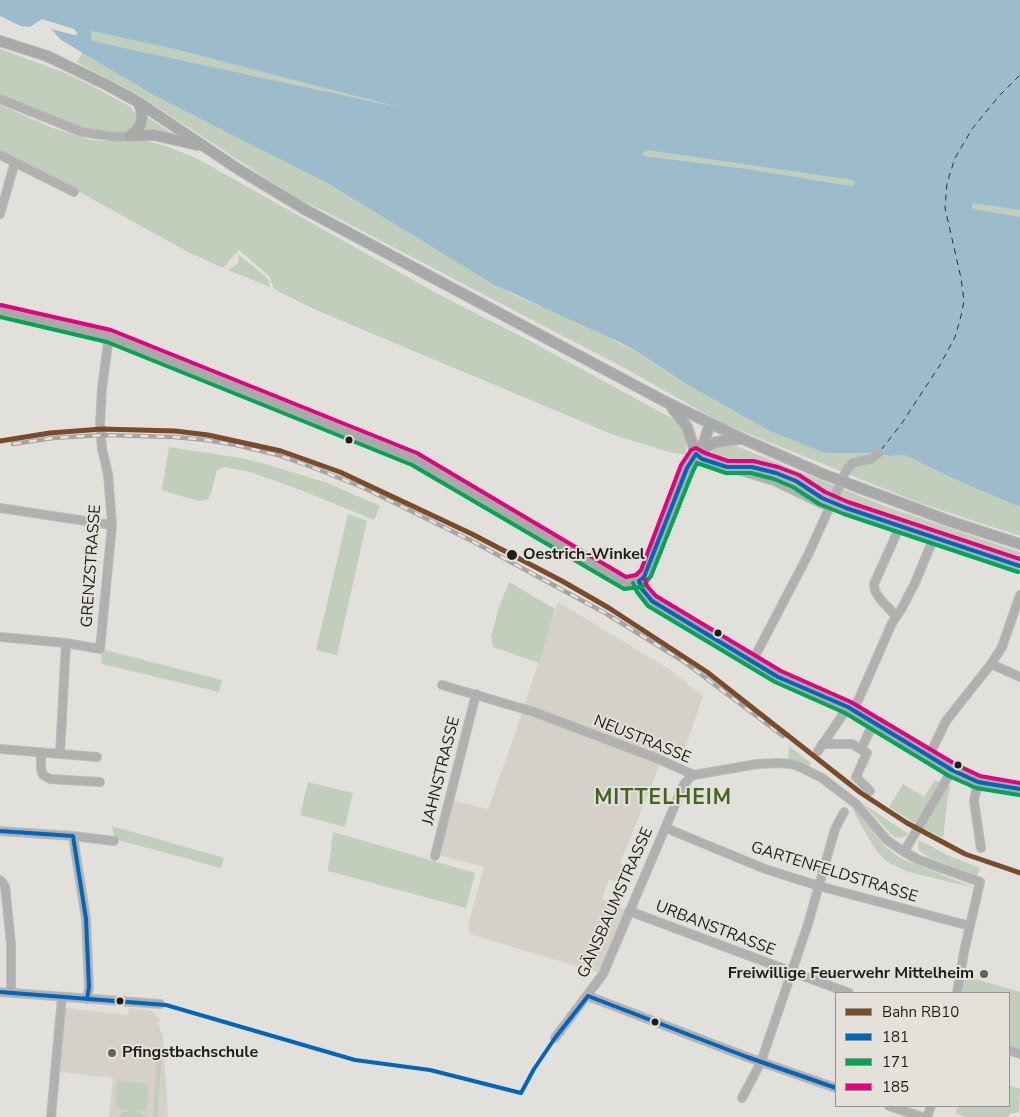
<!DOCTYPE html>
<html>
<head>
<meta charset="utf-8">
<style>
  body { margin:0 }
  #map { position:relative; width:1020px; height:1117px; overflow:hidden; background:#e1e0db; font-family:"Nunito Sans",sans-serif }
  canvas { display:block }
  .legend { position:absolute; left:835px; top:992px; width:175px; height:115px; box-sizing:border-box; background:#e3e1d9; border:1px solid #94938d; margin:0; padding:6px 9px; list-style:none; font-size:15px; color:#1e1d1a }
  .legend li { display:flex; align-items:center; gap:10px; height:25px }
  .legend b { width:25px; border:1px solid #94938d }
</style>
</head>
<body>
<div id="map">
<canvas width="1020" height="1117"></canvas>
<ul class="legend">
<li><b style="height:6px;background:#7a4b2a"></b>Bahn RB10</li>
<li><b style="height:6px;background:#0065bd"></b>181</li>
<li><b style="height:6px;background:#00a651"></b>171</li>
<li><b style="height:6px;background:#e5007d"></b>185</li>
</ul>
</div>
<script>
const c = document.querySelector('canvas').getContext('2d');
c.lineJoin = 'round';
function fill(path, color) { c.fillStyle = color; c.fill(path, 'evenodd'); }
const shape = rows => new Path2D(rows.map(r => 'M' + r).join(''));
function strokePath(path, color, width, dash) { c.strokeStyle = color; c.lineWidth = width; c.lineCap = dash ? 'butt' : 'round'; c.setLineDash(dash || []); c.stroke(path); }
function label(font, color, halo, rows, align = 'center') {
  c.font = font + ' "Nunito Sans",sans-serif'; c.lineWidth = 4; c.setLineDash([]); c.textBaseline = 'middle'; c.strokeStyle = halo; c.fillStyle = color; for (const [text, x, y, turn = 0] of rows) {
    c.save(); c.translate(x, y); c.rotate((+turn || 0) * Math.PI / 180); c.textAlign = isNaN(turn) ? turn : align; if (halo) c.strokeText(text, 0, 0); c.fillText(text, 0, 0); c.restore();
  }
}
const built = shape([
  [558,602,669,669,703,696,684,751,668,745,620,863,630,868,623,884,609,879,602,899,629,911,603,974,470,934,468,926,484,867,439,855,454,801,488,809,514,737],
  [65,1008,128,1015,129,1008,152,1011,160,1020,157,1024,160,1026,160,1031,163,1034,168,1117,109,1117,113,1078,59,1072]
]);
const green = shape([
  [91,31,174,49,422,112,92,41],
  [0,49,63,72,92,86,131,107,136,115,135,124,128,130,122,132,105,132,84,129,0,96],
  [83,52,157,97,329,184,514,295,570,318,646,357,879,453,889,456,904,455,965,484,1020,507,1020,536,917,502,722,423,628,370,326,212,298,199,139,95,77,62],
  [0,105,53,128,91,140,104,141,139,139,166,146,196,158,438,294,530,341,675,420,683,430,686,437,686,455,669,452,614,435,316,310,274,289,269,276,239,250,223,268,188,252,76,190,0,151],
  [146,116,176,136,140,131],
  [646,150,852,180,855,183,852,186,748,169,644,156,643,153],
  [969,202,1020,208,1020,222,968,214],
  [238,254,266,277,269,281,270,287,228,270,237,264,239,260],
  [731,444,887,507,1020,552,1020,561,940,535,855,509,788,473,742,460,729,462,714,458,712,452,714,448,717,445],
  [169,447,240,458,265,464,325,482,380,506,374,520,301,490,250,472,225,467,217,470,211,494,207,500,199,501,178,495,162,490],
  [348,514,367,521,337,655,316,650],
  [509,582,555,609,539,663,493,647,491,637,499,607],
  [101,649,222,680,219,692,102,664],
  [789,746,811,763,809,767,800,762,788,759],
  [935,780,939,783,915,823,889,807,903,784,924,797],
  [308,782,353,793,345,827,300,815],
  [948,785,951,787,948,795,943,838,923,828],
  [864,805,868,807,908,834,902,838,894,837],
  [854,809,885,846,900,858,975,888,909,872,891,864,883,858,876,850,865,832,853,810],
  [112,826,224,858,221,868,115,839],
  [333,832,475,873,466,908,328,871],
  [919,840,947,855,980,868,977,876,928,857,919,850,918,844],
  [965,976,1020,992,1020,1050,1009,1046,1009,993,962,993],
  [157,1058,162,1058,157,1117,153,1117],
  [117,1081,148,1083,147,1111,136,1111,147,1117,116,1117,122,1113,130,1110,116,1109],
  [1009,1085,1020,1089,1019,1112,1010,1114,1008,1117,966,1117,955,1113,958,1106,1009,1106]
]);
const water = shape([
  [0,0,1020,0,1020,210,974,203,971,206,973,209,1020,217,1020,507,965,484,904,455,889,456,879,453,825,453,770,431,685,383,646,357,623,344,493,284,329,184,157,97,61,40,51,29,74,35,78,34,74,29,42,19,30,27,21,26,0,16],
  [91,31,174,49,403,108,92,41],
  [646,150,852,180,855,183,852,186,748,169,644,156,643,153]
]);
const ferry = shape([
  [881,450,902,423,940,365,955,337,961,316,964,301,961,278,945,208,947,183,955,158,972,129,999,96,1020,75]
]);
const minor = shape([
  [0,99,82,132,116,137,129,136],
  [0,155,74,192],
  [0,214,15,162],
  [696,454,707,461,774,481,822,504,826,505,832,502],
  [727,467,752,467,776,473,796,481,822,498,846,508,1020,566],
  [0,508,112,525],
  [896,616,881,600,875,591,874,584,900,526],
  [0,637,66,643,100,649,112,525,108,474,102,449,100,425,102,388,109,336],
  [752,662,808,555,846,471,852,463,871,459,879,453],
  [991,664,1020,677],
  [442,685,534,712,656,758,694,775,757,764,779,763,792,764,800,767,822,778,856,804,887,840,904,852,919,860,980,882,964,952,957,993],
  [854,710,892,623,902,608,915,583,934,537],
  [822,744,852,744,867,753,856,777,870,791],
  [0,749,97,757],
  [861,749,874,722],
  [818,751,848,707],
  [41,752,41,770,43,775,50,779,100,782],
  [60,754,66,643],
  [929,756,946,721,991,664,1002,647,1020,595],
  [978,782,974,801,981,848],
  [666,828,765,869,819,886,970,926],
  [0,831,73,836,114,841],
  [73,836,86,919,89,987,87,999],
  [904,852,952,770],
  [435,856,476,694],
  [0,880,5,886,11,944,11,993],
  [629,911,849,993],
  [0,992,160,1004],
  [588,996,747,1057,836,1088],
  [555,1038,603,974,683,786,689,778,694,775],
  [1009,1050,1020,1054],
  [742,1098,761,1062,808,924,835,829,844,812],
  [889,1106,922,1117],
  [51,1117,62,997],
  [927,1117,931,1106]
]);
const major = shape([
  [0,41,47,56,105,84,138,102,238,169,306,210,664,401,743,439,823,474],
  [129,136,154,135,197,145],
  [129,136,136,131,140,125,142,117,141,109,138,102],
  [0,311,87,330,109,336,415,459,557,544,625,583,639,581,646,573,687,468,704,442,710,424],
  [672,408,687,427,696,454],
  [701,450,716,442,740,439],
  [852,485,952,522,1020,544],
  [639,581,642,589,652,601,778,677,848,707,952,770,978,782,1020,789]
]);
const rail = shape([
  [13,444,53,438,103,435,174,437,206,440,236,445,278,455,317,469,364,488,472,541,605,613,683,661,783,736]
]);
const majorBridge = shape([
  [823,474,852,485]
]);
const bus1 = shape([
  [696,454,702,459,727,467,752,467,776,473,796,481,822,498,846,508,1020,566],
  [639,581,642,589,652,601,778,677,848,707,952,770,978,782,1020,789],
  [639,581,644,577,687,468,696,454],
  [0,831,73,836,86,919,89,987,87,999],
  [0,992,166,1005,355,1060,430,1070,521,1093,534,1069,555,1038,588,996],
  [588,996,747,1057,836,1088]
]);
const bus2 = shape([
  [0,317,107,342,412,465,624,589,642,587,651,576,693,471,697,463,726,473,751,473,774,479,793,487,819,504,844,514,1018,572],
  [633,583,637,592,648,606,775,682,845,713,949,776,976,788,1019,795]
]);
const bus3 = shape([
  [1,305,111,330,417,453,626,577,636,575,641,570,681,465,691,450,696,448,705,453,728,461,753,461,778,467,799,475,825,492,848,502,1020,559],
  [645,579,647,586,656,596,781,671,851,702,955,764,980,776,1020,783]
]);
const rail1 = shape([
  [0,441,50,433,102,429,175,431,208,435,281,451,340,472,472,534,562,581,609,608,707,672,861,793,907,823,965,854,1020,873]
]);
const markers = [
  [349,440,4.5,"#1e1d1a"],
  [512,555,6,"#1e1d1a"],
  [718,633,4.5,"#1e1d1a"],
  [958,765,4.5,"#1e1d1a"],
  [984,974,5,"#62615e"],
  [120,1001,4.5,"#1e1d1a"],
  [655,1022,4.5,"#1e1d1a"],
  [112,1053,5,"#62615e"]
];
const stopNames = [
  ["Oestrich-Winkel",523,555]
];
const streetNames = [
  ["GRENZSTRASSE",92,566,-86],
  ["NEUSTRASSE",642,740,22],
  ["JAHNSTRASSE",442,771,-76],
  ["GARTENFELDSTRASSE",834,873,17],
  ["GÄNSBAUMSTRASSE",616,903,-66],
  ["URBANSTRASSE",715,929,21]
];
const poiNames = [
  ["Freiwillige Feuerwehr Mittelheim",974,974],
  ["Pfingstbachschule",122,1053,"left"]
];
const districtNames = [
  ["MITTELHEIM",663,799]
];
fill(built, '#d5d1c8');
fill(green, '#c1cebc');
fill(water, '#9cbccc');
strokePath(ferry, '#10384b', 1, [6, 5]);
strokePath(minor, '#bdbcb9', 10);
strokePath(major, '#bdbcb9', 12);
strokePath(minor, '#afb0af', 8);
strokePath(major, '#a8a9a9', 10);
strokePath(rail, '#a6a5a4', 4.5);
strokePath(rail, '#e3e1d9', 2.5, [8]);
strokePath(majorBridge, '#bdbcb9', 12, []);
strokePath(majorBridge, '#a8a9a9', 10);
strokePath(bus1, '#0065bd', 4);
strokePath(bus2, '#00a651', 4);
strokePath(bus3, '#e5007d', 4);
strokePath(rail1, '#7a4b2a', 5);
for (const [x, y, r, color] of markers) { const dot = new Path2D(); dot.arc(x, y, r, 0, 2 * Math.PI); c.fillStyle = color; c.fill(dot); strokePath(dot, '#e3e1d9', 2); }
label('bold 16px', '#1e1d1a', '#e3e1d9', stopNames, 'left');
label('16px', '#1e1d1a', '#e3e1d9', streetNames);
label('bold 16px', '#1e1d1a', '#e3e1d9', poiNames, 'right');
c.letterSpacing = '1px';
label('bold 21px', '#426322', '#e3e1d9', districtNames);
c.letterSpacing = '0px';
</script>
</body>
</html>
